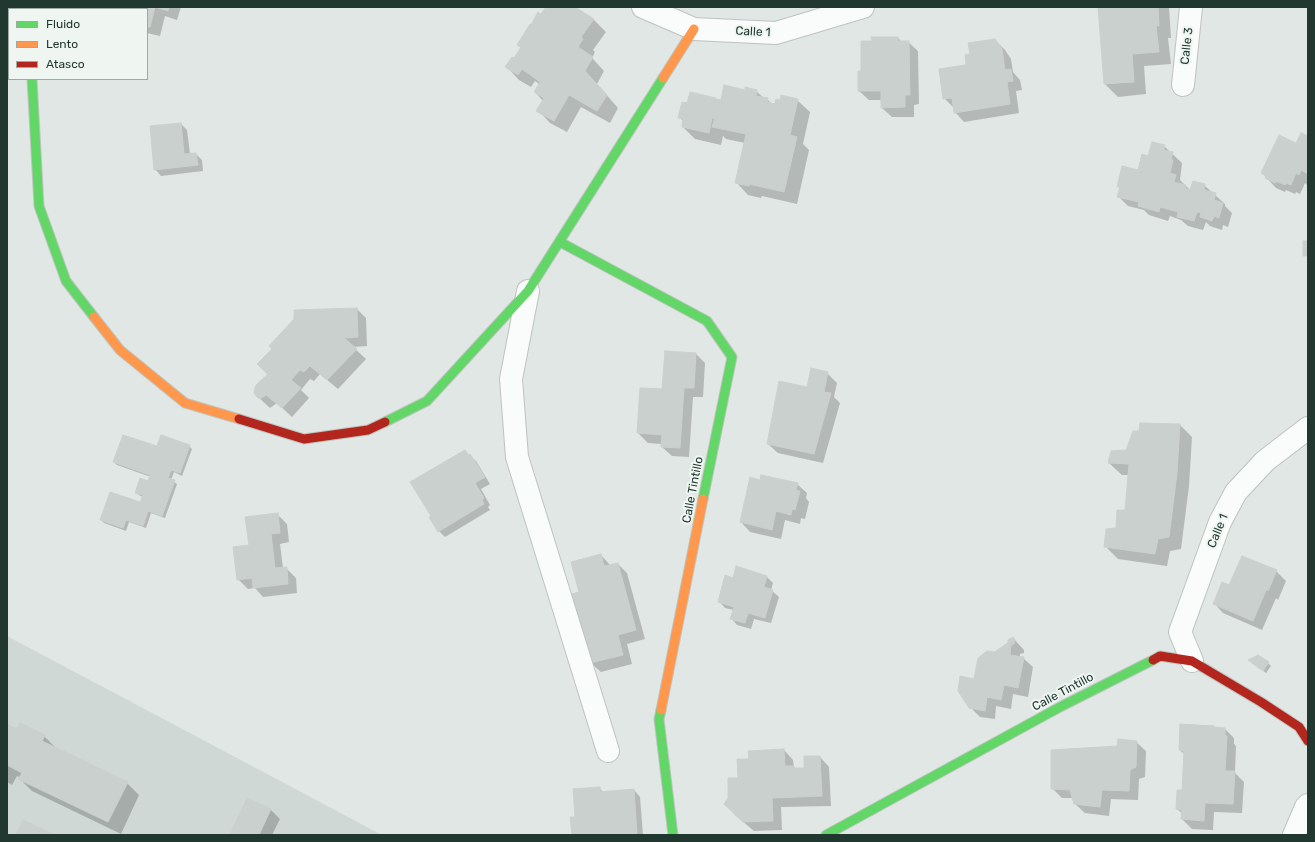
<!DOCTYPE html>
<html>
<head>
<meta charset="utf-8">
<style>
  body { margin:0 }
  #map { position:relative; width:1315px; height:842px; overflow:hidden; background:#e1e7e4; font-family:Rubik,sans-serif }
  canvas { display:block }
  .frame { position:absolute; inset:0; border:8px solid #213830; pointer-events:none }
  .legend { position:absolute; left:8px; top:8px; width:140px; height:72px; box-sizing:border-box; background:#eff6f2; border:1px solid #9daaa4; margin:0; padding:5px 7px; list-style:none; font-size:12px; color:#213830 }
  .legend li { display:flex; align-items:center; gap:8px; height:20px }
  .legend b { width:20px; border:1px solid #9daaa4 }
</style>
</head>
<body>
<div id="map">
<canvas width="1315" height="842"></canvas>
<div class="frame"></div>
<ul class="legend">
<li><b style="height:5px;background:#63d668"></b>Fluido</li>
<li><b style="height:5px;background:#ff974d"></b>Lento</li>
<li><b style="height:5px;background:#b3261e"></b>Atasco</li>
</ul>
</div>
<script>
const c = document.querySelector('canvas').getContext('2d');
c.lineJoin = 'round';
function fill(path, color) { c.fillStyle = color; c.fill(path, 'evenodd'); }
const shape = rows => new Path2D(rows.map(r => 'M' + r).join(''));
function strokePath(path, color, width, dash) { c.strokeStyle = color; c.lineWidth = width; c.lineCap = dash ? 'butt' : 'round'; c.setLineDash(dash || []); c.stroke(path); }
function label(font, color, halo, rows, align = 'center') {
  c.font = font + ' Rubik,sans-serif'; c.lineWidth = 4; c.setLineDash([]); c.textBaseline = 'middle'; c.strokeStyle = halo; c.fillStyle = color; for (const [text, x, y, turn = 0] of rows) {
    c.save(); c.translate(x, y); c.rotate((+turn || 0) * Math.PI / 180); c.textAlign = isNaN(turn) ? turn : align; if (halo) c.strokeText(text, 0, 0); c.fillText(text, 0, 0); c.restore();
  }
}
const built = shape([
  [7,636,382,835,7,835]
]);
const shadow = shape([
  [112,7,131,7,130,9,119,9],
  [132,7,181,7,177,20,165,16,160,36,147,33,147,9,137,9],
  [547,7,573,7,593,19,606,32,593,50,595,52,592,58,604,71,597,84,618,108,610,123,581,107,567,132,550,123,538,110,543,101,535,92,539,84,535,81,531,87,519,80,507,67,514,60,521,48,518,45],
  [1100,7,1169,7,1171,38,1168,38,1171,64,1144,66,1146,94,1118,97,1105,84],
  [898,38,902,42,908,42,918,51,919,104,914,105,914,117,892,117,882,108,882,100,869,100,859,91,862,72,873,42],
  [995,40,1005,50,1011,59,1013,72,1020,80,1022,90,1016,91,1019,113,964,122,955,112,954,108,944,98,965,66,971,55],
  [745,91,756,91,765,99,767,99,772,104,776,105,797,100,810,112,803,144,809,150,797,204,762,196,761,198,748,195,736,182,745,143,726,139,723,136,721,145,695,139,683,127,684,122,679,117,688,105,716,99,721,101],
  [181,124,187,130,190,154,196,154,202,160,203,171,161,176,155,169],
  [1308,137,1308,186,1305,183,1300,194,1296,192,1295,194,1286,190,1285,192,1276,188,1262,173,1296,144],
  [1164,146,1182,163,1180,180,1191,191,1204,185,1225,204,1225,206,1232,213,1228,227,1223,225,1222,230,1210,226,1206,222,1203,230,1188,226,1181,220,1170,216,1168,221,1149,215,1144,210,1128,206,1118,196,1120,189,1118,186,1138,172,1148,157],
  [357,309,366,318,367,346,353,347,366,359,338,389,320,374,314,381,310,379,301,390,309,398,292,417,277,403,270,408,257,396,268,375,258,364],
  [696,354,705,363,703,397,693,397,689,457,672,456,662,447,662,444,648,443,638,433,663,390],
  [827,373,837,383,834,397,840,403,823,463,778,453,768,444,807,388],
  [1180,425,1192,437,1189,486,1181,549,1170,551,1167,566,1118,559,1105,546,1117,529,1126,511,1129,475,1122,475,1109,463,1126,451],
  [189,446,192,449,182,476,174,472,171,480,177,484,165,518,151,513,146,528,129,522,126,531,104,523,101,520,141,504,143,497,139,495,136,493,149,482,151,477,117,465,114,462,157,448],
  [464,451,476,461,490,484,481,489,490,505,488,507,490,510,445,537,439,531],
  [761,481,797,484,807,493,806,498,809,502,805,519,801,518,800,524,785,520,781,539,750,532,741,522],
  [277,514,287,524,289,542,280,544,283,568,286,568,296,578,297,593,263,597,255,588,248,589,238,579,250,546],
  [601,555,610,565,618,564,627,573,645,639,627,644,632,664,601,672,591,663,580,592],
  [1276,571,1286,581,1278,600,1276,598,1262,630,1223,613,1214,603,1230,586],
  [766,576,773,583,771,590,779,597,771,623,754,619,751,629,737,625,731,618,734,610,725,608,719,601,734,579],
  [1013,638,1024,650,1024,653,1020,654,1020,657,1023,658,1033,667,1028,697,1013,694,1011,709,996,706,995,719,980,717,970,707,974,680,995,653,1008,644],
  [1252,663,1268,663,1271,666,1266,673],
  [7,726,18,731,44,736,57,749,127,783,139,795,121,834,32,791,20,779,21,778,17,776,12,785,7,782],
  [1214,728,1225,729,1234,738,1234,744,1236,746,1235,773,1244,782,1242,813,1214,812,1213,830,1192,829,1182,819,1183,814,1177,809,1183,791,1185,755,1180,750],
  [1136,742,1146,751,1145,777,1139,779,1138,800,1111,799,1109,816,1085,813,1075,804,1074,798,1062,798,1052,788],
  [784,750,793,760,794,767,796,769,805,769,820,757,829,767,831,806,781,807,782,830,754,831,734,814,739,779,750,760],
  [599,788,603,792,634,790,640,797,643,835,573,835,576,818],
  [270,809,280,819,272,835,232,835]
]);
const building = shape([
  [137,7,169,7,168,11,155,7,150,27,147,27,147,9,136,9,137,7],
  [546,7,575,7,594,19,581,37,583,39,578,47,593,57,585,71,607,95,597,111,569,95,554,121,536,111,544,98,534,92,540,82,522,69,518,75,505,67,512,57,514,58,521,47,517,45,530,24,531,25,538,12,541,14,546,7],
  [1098,7,1158,7,1159,26,1156,26,1159,52,1132,54,1134,82,1104,84,1098,7],
  [871,37,898,37,898,41,909,41,910,95,905,95,905,107,881,108,881,91,858,91,858,71,861,71,861,41,872,41,871,37],
  [995,39,1002,49,1005,70,1011,69,1013,81,1007,82,1010,104,954,113,952,98,943,99,939,69,965,65,966,64,965,55,970,54,968,43,995,39],
  [724,85,745,90,745,87,757,90,756,96,768,98,767,102,775,104,776,99,780,100,781,95,798,99,790,135,797,137,784,192,749,184,749,186,735,183,746,134,712,127,715,118,712,118,709,133,682,127,683,119,678,118,682,102,687,103,690,92,716,98,716,99,721,100,724,85],
  [181,123,184,154,196,153,198,165,154,170,150,126,181,123],
  [1301,133,1308,136,1308,174,1301,170,1299,175,1296,173,1291,185,1286,183,1285,185,1276,181,1275,183,1265,178,1266,176,1261,173,1279,135,1296,143,1301,133],
  [1152,142,1165,145,1164,150,1173,152,1171,159,1173,160,1170,173,1176,175,1174,182,1186,185,1185,188,1190,190,1193,181,1205,184,1204,190,1216,193,1214,200,1223,203,1219,218,1214,216,1212,221,1200,217,1201,213,1197,212,1194,221,1177,217,1178,212,1160,207,1159,212,1138,206,1139,202,1117,197,1120,187,1117,187,1122,166,1138,170,1142,154,1148,156,1152,142],
  [1303,241,1308,241,1308,256,1303,256,1303,241],
  [357,308,358,337,344,338,357,349,327,380,310,366,304,372,300,370,291,380,301,388,282,408,266,395,260,399,257,397,254,393,255,387,257,384,268,374,257,364,272,349,269,346,294,319,294,310,357,308],
  [665,351,696,353,694,388,684,388,680,448,661,447,662,435,637,433,640,388,662,389,665,351],
  [811,368,828,372,824,392,831,393,814,454,767,444,779,381,807,387,811,368],
  [1140,423,1180,424,1177,473,1169,537,1158,539,1155,554,1104,547,1106,529,1116,528,1117,510,1125,510,1129,464,1108,463,1111,451,1126,450,1133,431,1139,431,1140,423],
  [123,435,157,446,161,435,190,445,180,473,171,470,168,478,175,480,162,516,148,511,143,526,126,520,123,528,100,520,110,492,140,502,143,495,135,493,140,478,148,481,150,475,113,462,123,435],
  [465,450,468,455,470,454,485,477,475,483,484,498,482,500,484,504,438,532,429,517,431,516,410,482,465,450],
  [761,475,798,483,796,490,800,491,795,510,792,509,791,515,776,511,772,530,740,522,750,477,760,480,761,475],
  [278,513,280,533,271,534,275,568,287,567,288,584,253,588,252,578,237,580,233,547,249,545,245,517,278,513],
  [601,554,604,566,618,563,636,630,618,635,623,655,590,663,572,594,579,592,571,562,601,554],
  [1242,556,1277,570,1268,591,1267,588,1253,621,1213,604,1222,582,1229,585,1242,556],
  [736,566,767,576,764,587,773,590,765,618,748,613,745,623,730,619,734,607,718,602,725,575,733,578,736,566],
  [1013,637,1015,640,1014,644,1011,645,1010,655,1024,657,1018,688,1004,685,1001,700,987,697,985,711,969,708,958,691,960,676,974,679,978,658,987,651,994,652,1008,643,1008,640,1013,637],
  [1258,655,1269,662,1263,671,1248,660,1258,655],
  [20,723,45,735,42,741,128,782,108,822,18,779,22,773,7,765,7,724,17,729,20,723],
  [1180,724,1214,726,1214,727,1225,728,1225,735,1227,736,1225,771,1235,771,1233,804,1205,803,1204,821,1181,819,1182,810,1176,809,1177,790,1182,790,1184,751,1179,750,1180,724],
  [1118,739,1137,741,1136,767,1130,770,1129,791,1102,790,1100,807,1074,804,1070,790,1051,789,1051,750,1117,746,1118,739],
  [784,749,785,766,794,766,794,768,804,768,804,756,820,756,822,796,772,798,773,821,743,822,724,804,728,798,728,778,738,778,737,759,749,759,748,751,784,749],
  [600,787,600,792,634,789,637,835,572,835,570,817,575,817,573,789,600,787],
  [247,798,271,809,259,835,230,835,247,798],
  [23,820,55,835,16,835,23,820]
]);
const street = shape([
  [29,7,29,9],
  [643,7,694,29,776,33,863,7],
  [1183,85,1191,7],
  [528,291,511,379,517,457,608,751],
  [1192,661,1180,632,1220,522,1236,492,1265,461,1308,428],
  [1294,835,1306,807,1308,805]
]);
const fast = shape([
  [32,79,39,206,66,281,94,317],
  [560,242,707,321,732,357,703,499],
  [385,422,427,401,528,291,663,78],
  [661,710,659,719,673,835],
  [826,835,1060,707,1153,660]
]);
const slow = shape([
  [663,78,694,29],
  [94,317,120,350,185,403,239,419],
  [661,710,703,499]
]);
const jam = shape([
  [239,419,304,439,368,430,385,422],
  [1153,660,1160,656,1192,661,1261,702,1299,727,1308,741]
]);
const streetNames = [
  ["Calle 1",753,32,3],
  ["Calle 3",1187,46,-84],
  ["Calle Tintillo",693,490,-79],
  ["Calle 1",1218,531,-68],
  ["Calle Tintillo",1063,692,-28]
];
fill(built, '#cfd8d4');
fill(shadow, '#0003');
fill(building, '#cad0cd');
strokePath(building, '#cad0cd', 1);
strokePath(street, '#bec3c1', 24);
strokePath(fast, '#bec5c1', 11);
strokePath(slow, '#bec5c1', 11);
strokePath(jam, '#bec5c1', 11);
strokePath(street, '#fafbfb', 22);
strokePath(fast, '#63d668', 9);
strokePath(slow, '#ff974d', 9);
strokePath(jam, '#b3261e', 9);
label('12px', '#213830', '#eff6f2', streetNames);
</script>
</body>
</html>
